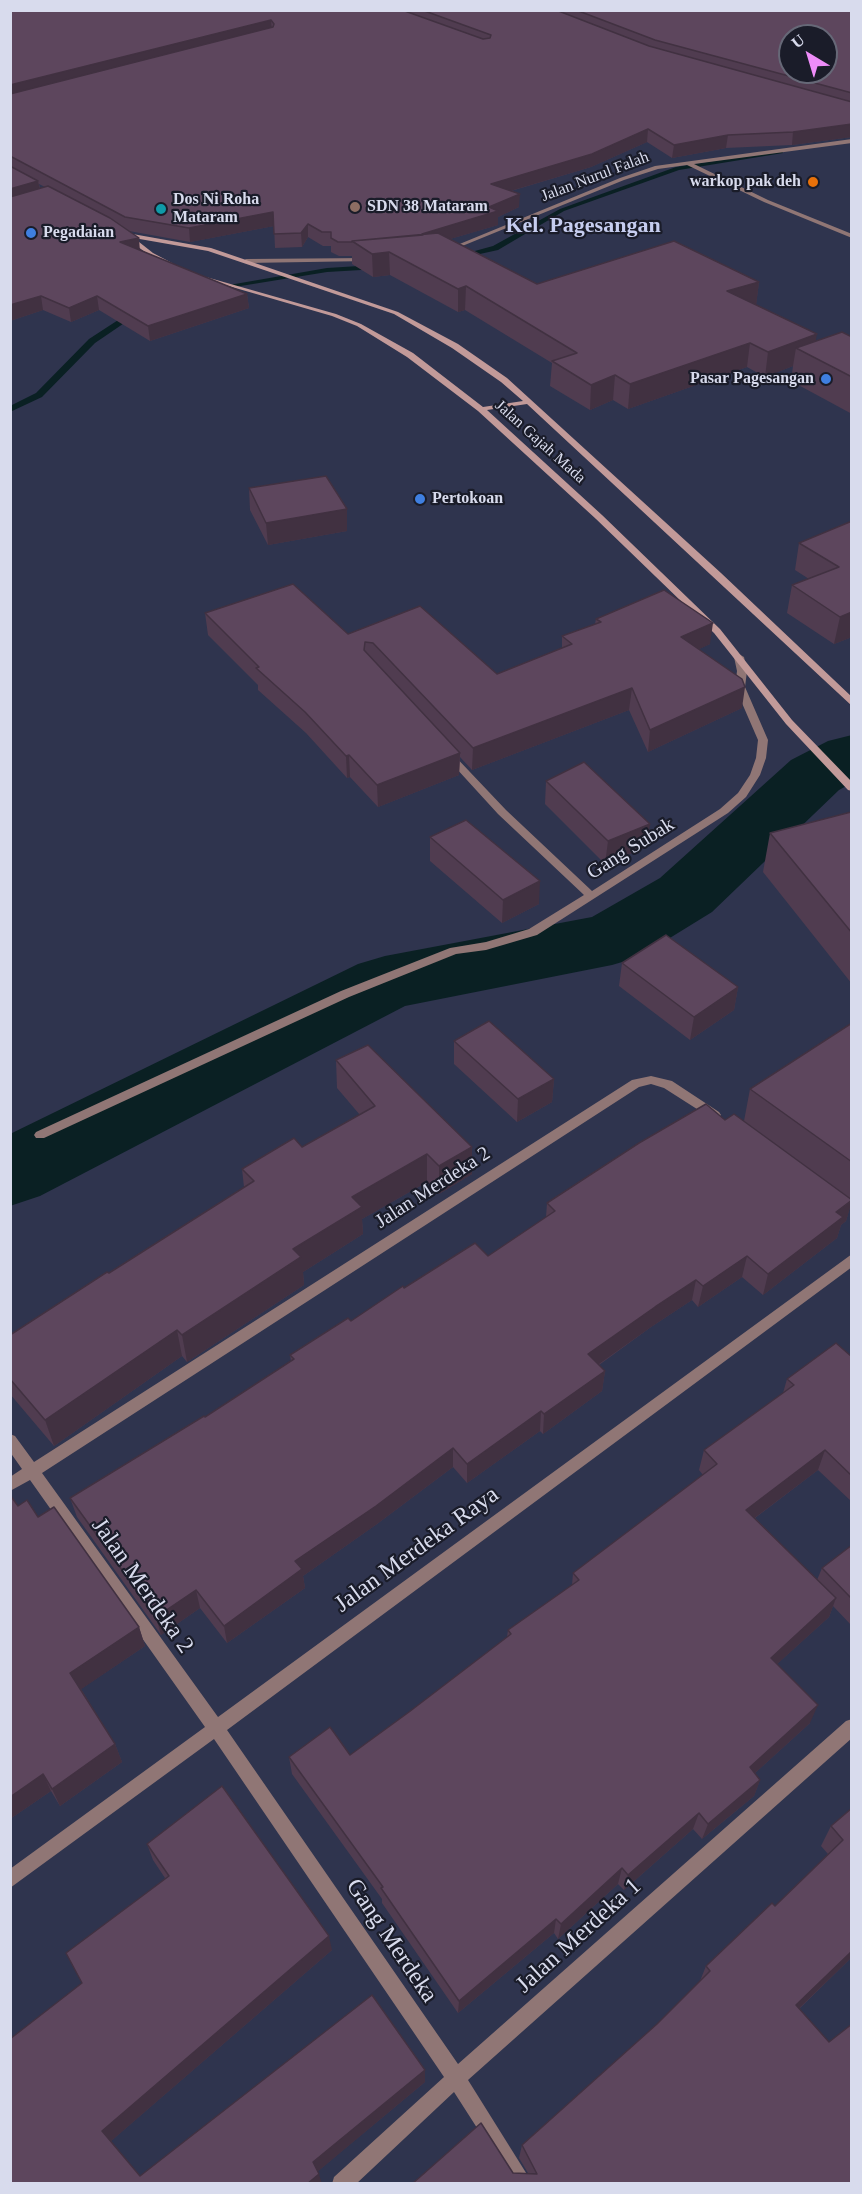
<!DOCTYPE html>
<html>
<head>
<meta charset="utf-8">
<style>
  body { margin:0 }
  #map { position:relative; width:862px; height:2194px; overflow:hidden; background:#2f344e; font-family:"Times New Roman",serif }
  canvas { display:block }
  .frame { position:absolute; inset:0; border:12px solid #d8dbed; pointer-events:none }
  .north { position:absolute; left:778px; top:24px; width:60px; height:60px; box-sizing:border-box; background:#1a1c29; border:2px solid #666877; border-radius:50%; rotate:322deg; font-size:16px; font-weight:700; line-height:24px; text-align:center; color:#d8dbed }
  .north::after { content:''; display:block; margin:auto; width:21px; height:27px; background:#ee8cf8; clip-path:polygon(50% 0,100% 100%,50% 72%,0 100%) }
</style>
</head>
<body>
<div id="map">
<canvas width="862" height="2194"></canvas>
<div class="frame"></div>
<div class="north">U</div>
</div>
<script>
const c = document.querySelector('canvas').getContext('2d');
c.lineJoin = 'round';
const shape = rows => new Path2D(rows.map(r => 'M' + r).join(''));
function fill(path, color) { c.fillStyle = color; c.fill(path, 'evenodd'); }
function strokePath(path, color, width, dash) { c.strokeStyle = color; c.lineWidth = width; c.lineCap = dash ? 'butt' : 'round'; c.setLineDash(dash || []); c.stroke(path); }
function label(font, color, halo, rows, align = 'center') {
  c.font = font + ' "Times New Roman",serif'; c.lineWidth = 4.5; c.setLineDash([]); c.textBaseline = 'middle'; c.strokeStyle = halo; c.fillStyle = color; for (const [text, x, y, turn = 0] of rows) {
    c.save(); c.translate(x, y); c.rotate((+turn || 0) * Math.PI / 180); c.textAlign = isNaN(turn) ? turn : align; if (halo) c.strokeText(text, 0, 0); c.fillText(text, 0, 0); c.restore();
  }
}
const stream = shape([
  [781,150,783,153,679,170,564,211,498,250,457,259,453,257,493,246,560,209,676,167,781,150],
  [375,265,378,265,378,269,327,272,216,290,212,288,327,268,375,265],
  [132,311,139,313,95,343,42,397,10,412,10,406,36,393,89,339,132,311]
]);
const river = shape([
  [852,735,852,783,839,790,712,912,639,957,612,965,405,1006,40,1196,10,1206,10,1134,358,964,385,956,592,917,660,878,791,760,828,741,852,735]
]);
const minor = shape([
  [852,139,852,143,694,164,768,200,852,234,852,238,764,202,687,165,658,169,624,180,450,251,445,250,620,178,655,166,852,139],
  [368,258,371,260,370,261,246,263,243,261,246,259,368,258],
  [739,654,744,657,747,671,745,687,768,740,766,758,760,775,746,797,728,813,537,935,486,950,456,954,349,997,44,1138,36,1138,34,1135,36,1132,341,991,450,948,486,942,529,929,584,895,498,814,445,756,445,752,451,752,506,810,592,891,720,809,738,793,750,775,756,758,758,740,735,687,737,671,734,657,739,654],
  [651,1076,672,1081,719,1112,721,1115,719,1118,711,1118,664,1088,651,1084,639,1087,42,1473,218,1717,852,1254,852,1267,227,1730,458,2064,846,1721,852,1719,852,1738,468,2080,533,2184,513,2184,454,2092,356,2184,332,2184,334,2177,444,2077,214,1739,10,1888,10,1869,205,1727,30,1480,10,1491,10,1477,22,1469,10,1452,10,1434,15,1436,34,1462,632,1080,651,1076]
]);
const secondary = shape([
  [127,233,211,248,398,312,458,344,507,378,721,573,852,697,852,706,527,404,487,410,602,515,720,629,792,720,852,782,852,791,848,790,786,724,714,633,596,519,478,411,407,357,357,326,332,316,201,278,206,277,336,314,361,324,413,353,483,407,523,401,501,382,452,348,394,314,208,251,134,238,153,253,172,263,167,264,149,255,126,238,124,235,127,233]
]);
const wall = shape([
  [10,10,852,10,852,137,792,145,726,148,672,158,647,142,591,167,511,191,519,207,498,217,498,225,450,239,537,284,759,282,756,305,816,341,852,337,852,414,791,381,793,366,765,377,747,367,628,409,613,400,590,410,550,386,552,363,465,310,458,312,390,275,373,277,352,264,352,256,339,256,331,252,331,246,323,246,308,237,302,247,275,248,274,226,190,242,129,231,140,250,247,294,249,308,150,341,99,310,71,322,43,310,10,321],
  [39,184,45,187,40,188],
  [249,488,347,531,268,545,250,510],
  [852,521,852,637,834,644,787,613,792,585,809,579,795,570,799,543],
  [205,613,348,634,497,674,562,648,562,636,595,624,596,619,710,644,699,649,742,708,648,752,629,710,472,770,460,757,459,775,378,807,350,777,347,778,306,733,258,690,258,685,208,635],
  [546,781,647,847,605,864,545,804],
  [852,813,852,984,763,872,770,833],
  [430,837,539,904,502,923,430,861],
  [622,963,738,987,734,1010,690,1040,619,986],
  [852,1023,852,1208,850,1207,846,1221,841,1225,837,1238,763,1295,742,1277,698,1307,692,1300,651,1327,599,1365,605,1371,602,1391,543,1434,540,1431,467,1483,453,1467,377,1524,303,1576,305,1588,227,1643,200,1608,161,1635,77,1517,70,1498,205,1417,291,1361,290,1355,351,1321,404,1288,488,1256,546,1217,547,1203,725,1120,744,1121,750,1089],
  [454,1041,554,1079,552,1102,517,1122,454,1064],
  [336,1060,472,1174,439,1194,427,1182,362,1219,363,1234,303,1272,304,1285,187,1362,182,1356,54,1446,10,1394,10,1335,244,1187,242,1169,302,1147,360,1115,337,1088],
  [852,1357,852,1502,818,1470,755,1518,817,1580,822,1568,852,1545,852,1626,833,1606,829,1617,777,1664,810,1723,755,1773,760,1780,754,1796,702,1839,693,1829,624,1890,618,1884,558,1939,554,1933,458,2013,382,1903,382,1899,292,1774,289,1757,350,1755,409,1712,507,1637,508,1630,572,1585,573,1573,703,1475,699,1470,704,1450,783,1393,787,1379],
  [10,1495,18,1506,38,1517,139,1627,145,1646,81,1689,115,1744,122,1762,60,1806,51,1791,10,1819],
  [852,1808,852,1957,799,2009,829,2042,852,2184,513,2173,528,2173,519,2158,522,2145,657,2024,700,1981,706,1966,775,1906,828,1854,821,1846,831,1826],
  [147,1844,332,1950,111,2141,140,2176,425,2082,318,2171,10,2184,82,1983,165,1878,153,1860]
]);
const shadedWall = shape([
  [271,20,272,32,10,99,10,85],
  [852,124,852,137,792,145,793,132],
  [648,129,647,142,591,167,490,197,491,184],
  [728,135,726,148,672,158,674,145],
  [38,181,41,194,10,203,10,189],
  [520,194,519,207,498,217,498,225,426,246,389,252,390,275,373,277,372,254],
  [273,212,274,226,190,242,189,228],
  [308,224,308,237,302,247,301,233],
  [139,238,140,252,120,242],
  [759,282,756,306,727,291],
  [466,286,465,310,458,312,458,289],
  [247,294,249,308,150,341,148,326],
  [41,296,43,310,10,321,10,305],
  [97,296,99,310,71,322,69,308],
  [817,334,813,357,796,348,793,366,765,377,768,352],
  [750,343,747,367,628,409,630,384],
  [615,375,613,400,590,410,591,385],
  [347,509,347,531,268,545,266,523],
  [852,612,852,637,834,644,840,617],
  [713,623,710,644,678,659,681,637],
  [745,687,742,708,648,752,650,730],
  [632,688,629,710,472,770,473,748],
  [460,753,459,775,378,807,377,785],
  [349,755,350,777,347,778,346,756],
  [650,824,647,847,605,864,608,841],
  [540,881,539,904,502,923,503,900],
  [738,987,734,1010,690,1040,694,1017],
  [554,1079,552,1102,517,1122,518,1099],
  [472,1147,472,1174,439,1194,439,1166],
  [427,1154,427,1182,362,1219,363,1234,303,1272,304,1285,187,1362,182,1335,352,1197],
  [852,1201,846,1221,841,1225,837,1238,763,1295,768,1274,836,1212],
  [747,1256,742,1277,698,1307,703,1286],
  [696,1280,692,1300,651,1327,585,1374,588,1354,655,1307],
  [177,1330,182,1356,54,1446,45,1420],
  [605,1371,602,1391,543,1434,544,1414],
  [541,1411,540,1431,467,1483,467,1464],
  [453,1448,453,1467,377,1524,303,1576,305,1588,227,1643,224,1626,295,1561],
  [825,1450,818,1470,740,1529,746,1510],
  [196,1590,200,1608,161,1635,156,1617],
  [836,1598,829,1617,764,1676,771,1658],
  [139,1627,145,1646,77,1692,70,1673],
  [818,1705,810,1723,743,1784,750,1767],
  [115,1744,122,1762,60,1806,52,1789],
  [43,1774,51,1791,10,1819,10,1797],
  [760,1780,754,1796,702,1839,708,1824],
  [699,1813,693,1829,624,1890,628,1875],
  [622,1868,618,1884,558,1939,561,1924],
  [556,1919,554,1933,458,2013,459,2001],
  [329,1936,332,1950,110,2142,102,2131],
  [852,1951,852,1957,786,2021,796,2005],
  [425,2070,425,2082,316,2173,313,2162],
  [319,2174,322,2184,307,2184]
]);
const building = shape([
  [10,10,402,10,483,39,490,38,491,35,422,10,556,10,649,46,852,102,852,124,793,132,728,135,674,145,648,129,592,154,491,184,520,194,489,207,498,211,422,234,423,235,352,241,352,242,338,242,331,238,331,232,322,232,308,224,301,233,274,234,273,212,189,228,125,217,10,156,10,94,273,27,274,24,271,20,10,85,10,10],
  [576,10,852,10,852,93,655,40,576,10],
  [790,36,826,36,826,72,790,72,790,36],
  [10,166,38,181,10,189,10,166],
  [48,186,110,218,139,238,120,242,247,294,148,326,97,296,69,308,41,296,10,305,10,197,48,186],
  [438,233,537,284,674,241,759,282,727,291,817,334,768,352,750,343,630,384,615,375,591,385,552,361,577,353,466,286,458,289,389,252,372,254,352,241,438,233],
  [842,332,852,337,852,377,796,348,842,332],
  [326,476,347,509,266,523,249,488,326,476],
  [852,521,852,612,840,617,792,585,839,567,799,543,852,521],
  [293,584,348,634,420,606,497,674,572,644,562,636,601,622,596,619,664,590,713,623,681,637,742,679,745,687,650,730,632,688,473,748,373,643,365,642,364,650,460,753,377,785,349,755,346,756,305,712,256,668,259,667,205,613,293,584],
  [584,762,650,824,608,841,546,781,584,762],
  [851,812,852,813,852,933,770,833,851,812],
  [466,820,540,881,503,900,430,837,466,820],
  [666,935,738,987,694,1017,622,963,666,935],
  [489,1021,554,1079,518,1099,454,1041,489,1021],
  [852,1023,852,1162,750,1089,852,1023],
  [368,1045,472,1147,439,1166,427,1154,352,1197,362,1207,293,1249,301,1257,182,1335,177,1330,45,1420,10,1379,10,1335,107,1272,109,1273,254,1181,242,1169,294,1138,302,1147,375,1106,336,1060,368,1045],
  [706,1104,725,1120,734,1114,852,1200,836,1212,843,1217,768,1274,747,1256,703,1286,696,1280,655,1307,588,1354,605,1371,544,1414,541,1411,467,1464,453,1448,376,1506,295,1561,302,1569,224,1626,196,1590,156,1617,70,1498,204,1416,205,1417,294,1359,290,1355,348,1318,351,1321,403,1286,404,1288,475,1243,488,1256,555,1211,547,1203,639,1143,706,1104],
  [836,1343,852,1357,852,1476,825,1450,746,1510,836,1598,771,1658,818,1705,750,1767,760,1780,708,1824,699,1813,628,1875,622,1868,561,1924,556,1919,459,2001,381,1888,383,1887,289,1757,330,1727,350,1755,409,1712,511,1634,508,1630,579,1580,573,1573,717,1464,704,1450,794,1385,787,1379,836,1343],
  [10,1495,18,1506,27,1500,38,1517,54,1507,139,1627,70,1673,115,1744,52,1789,43,1774,10,1797,10,1495],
  [852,1545,852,1599,822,1568,852,1545],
  [222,1786,329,1936,102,2131,140,2176,372,1995,425,2070,313,2162,319,2174,307,2184,10,2184,10,2039,82,1983,66,1953,169,1876,147,1844,222,1786],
  [852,1808,852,1951,796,2005,829,2042,852,2024,852,2184,412,2184,481,2123,513,2173,537,2174,522,2145,657,2024,710,1971,706,1966,772,1903,775,1906,843,1840,831,1826,852,1808]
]);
const markers = [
  [813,182,6,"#e8710a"],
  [355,207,6,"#8d6e63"],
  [161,209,6,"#0f9aa8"],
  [31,233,6,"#3f7fe0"],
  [826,379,6,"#3f7fe0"],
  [420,499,6,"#3f7fe0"]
];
const farStreetnames = [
  ["Jalan Nurul Falah",595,177,-21],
  ["Jalan Gajah Mada",540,442,42]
];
const farPoinames = [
  ["warkop pak deh",801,182,"right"],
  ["Dos Ni Roha",173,200],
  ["Mataram",173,218],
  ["SDN 38 Mataram",367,207],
  ["Pegadaian",43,233],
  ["Pasar Pagesangan",814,379,"right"],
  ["Pertokoan",432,499]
];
const streetNames = [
  ["Gang Subak",631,849,-32],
  ["Jalan Merdeka 2",433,1188,-33]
];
const farDistrictnames = [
  ["Kel. Pagesangan",583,226]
];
const nearStreetnames = [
  ["Jalan Merdeka Raya",417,1550,-36],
  ["Jalan Merdeka 2",142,1586,55],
  ["Jalan Merdeka 1",579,1936,-42],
  ["Gang Merdeka",391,1941,56]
];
fill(stream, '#0a2023');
fill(river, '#0a2023');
fill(minor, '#907675');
fill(secondary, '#c29a99');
fill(wall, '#503c50');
fill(shadedWall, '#413141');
fill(building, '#5d465d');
strokePath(building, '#413141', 1.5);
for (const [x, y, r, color] of markers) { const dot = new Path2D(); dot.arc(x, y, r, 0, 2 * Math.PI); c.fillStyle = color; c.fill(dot); strokePath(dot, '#1a1c29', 2); }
label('16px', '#d8dbed', '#1a1c29', farStreetnames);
label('bold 16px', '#d8dbed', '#1a1c29', farPoinames, 'left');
label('20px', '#d8dbed', '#1a1c29', streetNames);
label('bold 22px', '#c6cdef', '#1a1c29', farDistrictnames);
label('24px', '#d8dbed', '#1a1c29', nearStreetnames);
</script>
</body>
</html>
